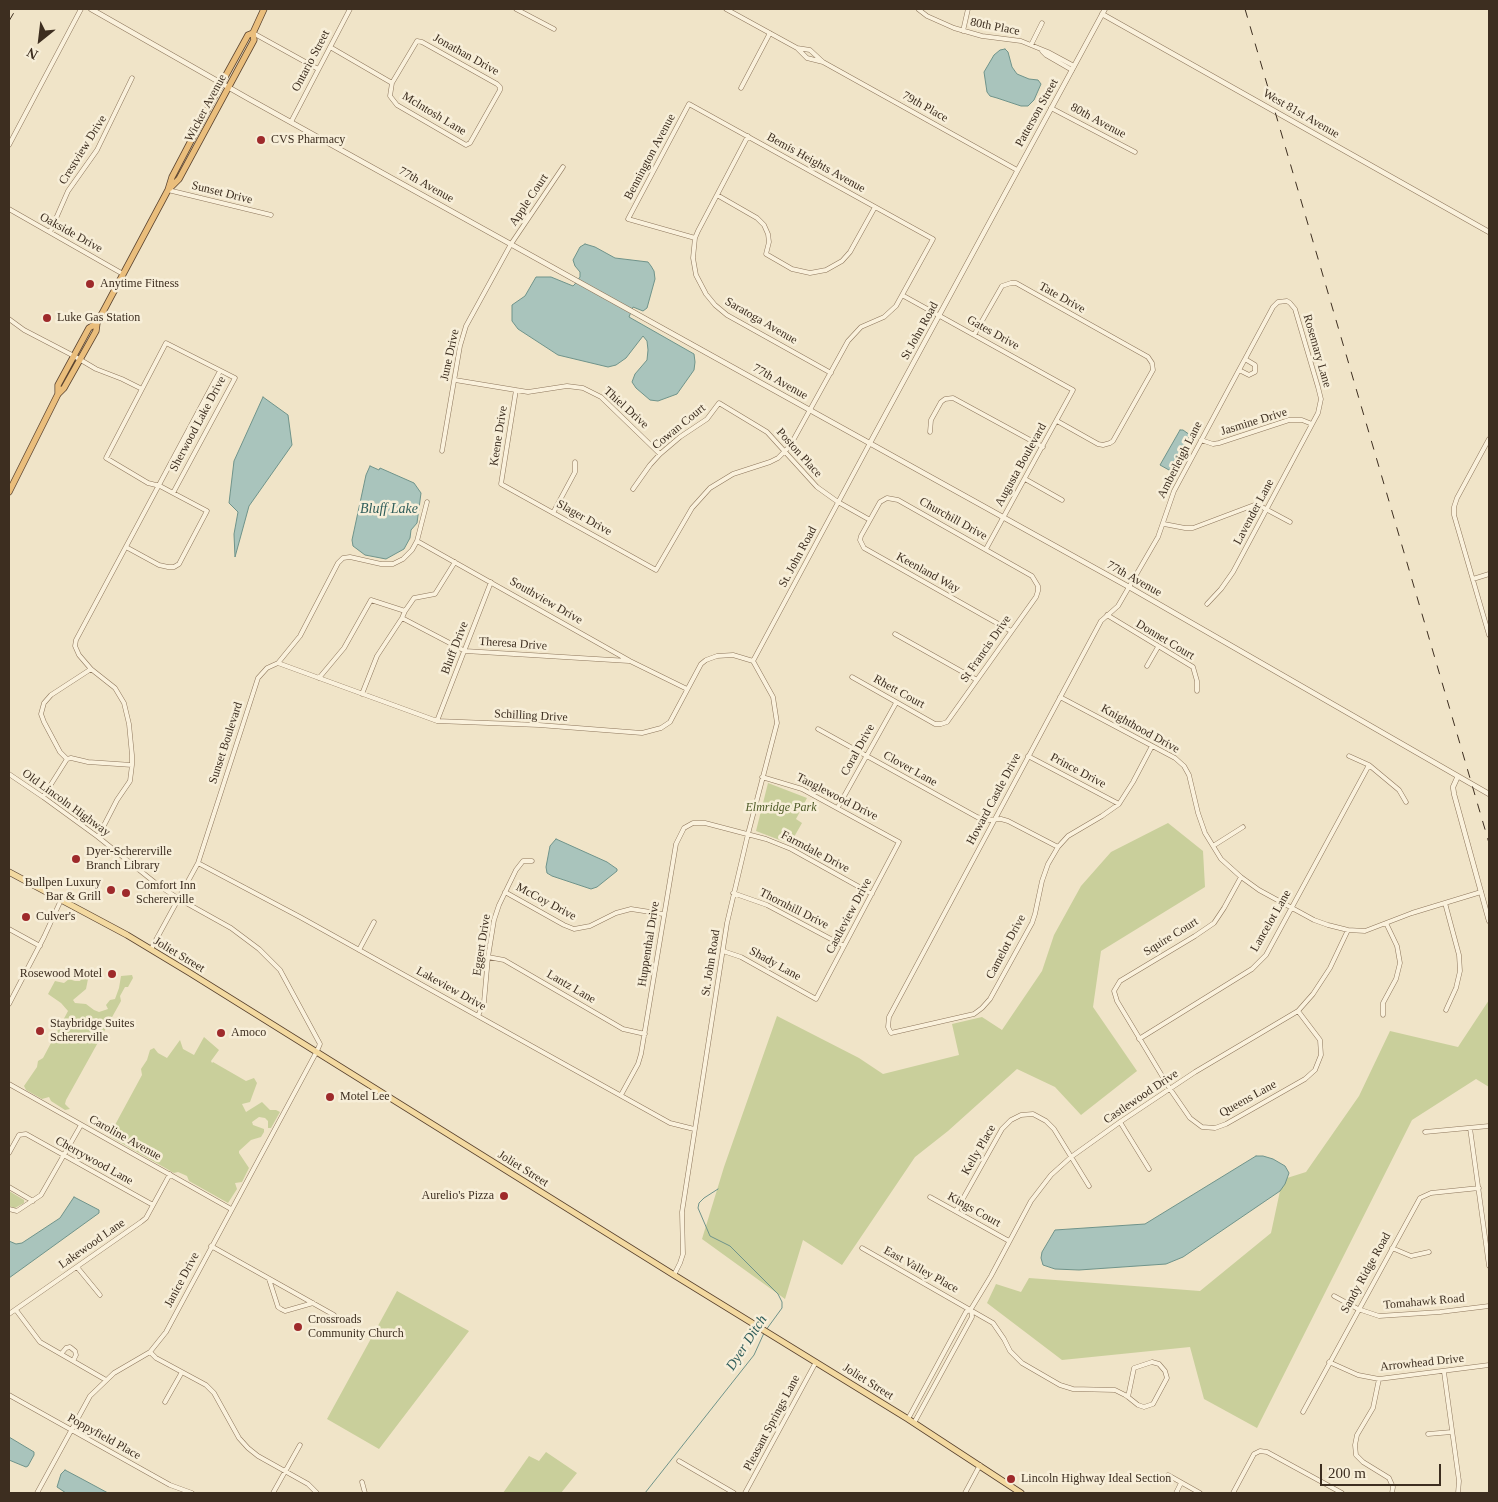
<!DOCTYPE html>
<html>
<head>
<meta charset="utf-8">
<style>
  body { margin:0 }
  #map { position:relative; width:1498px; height:1502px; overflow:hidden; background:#f0e4c8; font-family:Georgia,serif }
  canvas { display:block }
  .frame { position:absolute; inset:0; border:10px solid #3d2e20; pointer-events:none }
  .north { position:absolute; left:15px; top:15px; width:50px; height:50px; -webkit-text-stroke:4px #f7eed8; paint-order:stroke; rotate:209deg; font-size:14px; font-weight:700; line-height:20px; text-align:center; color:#3d2e20 }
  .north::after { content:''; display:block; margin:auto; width:18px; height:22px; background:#3d2e20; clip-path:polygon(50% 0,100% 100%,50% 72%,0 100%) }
  .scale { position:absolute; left:1320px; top:1464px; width:121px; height:22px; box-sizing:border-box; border:2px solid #3d2e20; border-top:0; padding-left:6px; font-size:15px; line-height:18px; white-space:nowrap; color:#3d2e20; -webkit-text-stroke:4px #f7eed8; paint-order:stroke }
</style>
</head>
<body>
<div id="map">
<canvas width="1498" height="1502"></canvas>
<div class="frame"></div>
<div class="north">N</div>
<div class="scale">200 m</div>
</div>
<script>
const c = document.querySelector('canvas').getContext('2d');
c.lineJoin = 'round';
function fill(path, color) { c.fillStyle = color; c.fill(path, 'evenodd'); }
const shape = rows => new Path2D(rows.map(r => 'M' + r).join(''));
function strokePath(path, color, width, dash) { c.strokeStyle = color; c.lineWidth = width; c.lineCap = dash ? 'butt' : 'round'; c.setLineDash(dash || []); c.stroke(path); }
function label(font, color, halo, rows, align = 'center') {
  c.font = font + ' Georgia,serif'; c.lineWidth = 5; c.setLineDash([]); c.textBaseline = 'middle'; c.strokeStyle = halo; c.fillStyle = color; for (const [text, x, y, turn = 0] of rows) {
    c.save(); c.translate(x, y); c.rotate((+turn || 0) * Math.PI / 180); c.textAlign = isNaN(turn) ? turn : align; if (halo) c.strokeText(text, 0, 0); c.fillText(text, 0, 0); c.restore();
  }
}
const green = shape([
  [768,783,807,798,796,819,802,823,790,844,756,831],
  [1168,823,1203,851,1205,887,1101,951,1093,1007,1137,1071,1081,1115,1055,1087,1017,1069,948,1131,915,1157,842,1265,803,1240,785,1299,702,1239,724,1167,777,1016,859,1058,883,1074,959,1055,952,1024,982,1017,1002,1030,1042,971,1054,935,1081,886,1111,852],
  [86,972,89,974,86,989,73,1000,75,1003,86,1004,94,1010,99,1012,108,1009,106,1005,110,1000,115,999,119,988,121,976,132,975,133,978,128,987,125,987,120,996,121,1001,66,1100,65,1104,70,1109,65,1110,51,1101,49,1097,42,1099,26,1090,24,1086,37,1067,38,1061,43,1058,68,1011,61,1003,48,994,55,981,64,983,69,979,75,981,80,981],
  [1489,1000,1489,1087,1476,1079,1412,1120,1257,1428,1204,1399,1190,1347,1062,1360,987,1303,996,1284,1021,1292,1029,1278,1200,1291,1271,1233,1280,1191,1287,1178,1306,1172,1359,1096,1390,1031,1458,1047],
  [204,1037,219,1050,211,1061,212,1063,213,1062,246,1081,254,1078,257,1083,250,1102,242,1104,246,1112,262,1102,270,1110,276,1110,280,1112,271,1128,268,1128,268,1121,265,1118,259,1117,252,1122,253,1125,264,1129,264,1132,261,1137,251,1140,239,1151,239,1153,249,1168,242,1182,235,1183,237,1189,228,1203,189,1181,187,1176,178,1172,174,1173,109,1136,142,1075,141,1069,147,1060,150,1050,154,1048,158,1053,167,1058,180,1040,183,1049,194,1055],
  [9,1191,24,1200,24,1203,15,1208,9,1206],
  [397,1291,469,1331,379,1449,327,1419],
  [546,1452,577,1473,561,1493,503,1493,529,1456,539,1461]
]);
const water = shape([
  [1005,49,1008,52,1012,67,1017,74,1029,79,1038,80,1041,84,1034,100,1028,106,1021,106,997,98,990,96,987,92,984,72,994,55,1000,50,1005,49],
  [585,244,595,247,615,258,648,262,651,266,654,271,655,279,647,308,643,311,633,307,629,317,694,354,695,362,694,370,677,394,658,401,650,400,636,388,632,382,635,374,647,360,648,350,647,341,643,336,626,358,616,365,608,367,558,355,518,329,512,321,512,305,525,296,536,277,551,277,573,286,575,284,580,277,580,272,575,266,573,260,580,247,585,244],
  [263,397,288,415,292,445,249,506,235,557,234,534,238,512,229,503,234,461,263,397],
  [1180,430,1183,430,1190,435,1171,470,1169,470,1160,465,1180,430],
  [370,466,379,470,380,468,414,483,421,493,417,523,411,530,410,538,404,549,386,559,365,555,353,546,352,540,366,475,370,466],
  [556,839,607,862,617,869,617,871,597,887,591,889,552,876,547,873,546,867,550,846,556,839],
  [1256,1156,1263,1156,1273,1159,1285,1166,1289,1173,1285,1184,1280,1191,1183,1257,1166,1264,1079,1270,1055,1269,1043,1265,1041,1258,1042,1252,1055,1230,1145,1224,1256,1156],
  [74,1197,99,1210,99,1213,9,1278,9,1241,16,1244,22,1243,60,1218,74,1197],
  [9,1437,34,1452,34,1455,28,1466,26,1467,9,1460,9,1437],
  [65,1470,82,1479,108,1493,66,1493,57,1487,61,1474,65,1470]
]);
const stream = shape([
  [718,1189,704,1198,699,1203,698,1208,710,1236,730,1246,778,1294,782,1302,782,1308,766,1330],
  [645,1493,754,1355,764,1333]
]);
const minor = shape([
  [516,9,554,29],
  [726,9,797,48,807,58,823,62,1017,170],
  [918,9,927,16,954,28,982,36,1021,41,1048,52,1074,66],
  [963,31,968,9],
  [253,33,318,69],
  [1031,45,1042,23],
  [330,47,392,83,390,96,397,105,466,145,470,143,474,136,500,90,500,87,497,84,422,42,417,41,392,83],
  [797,48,810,50,823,62],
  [1042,51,1046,55,1072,70],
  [741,88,770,33],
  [1051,108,1135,152],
  [291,122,350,9],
  [748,136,698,231,695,238,693,258,696,275,706,294,715,305,727,315,831,373],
  [9,145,81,9],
  [168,190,271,215],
  [717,195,757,218,764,225,768,234,769,242,766,254,792,269,810,273,826,270,842,261,850,252,875,207],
  [9,209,123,274],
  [50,232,68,191,97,150,132,78],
  [902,295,1073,390,986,549],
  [9,319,24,330,74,356,96,369,122,379,142,389],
  [974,335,1002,286,1011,283,1016,283,1148,357,1152,363,1153,370,1113,441,1110,443,1103,445,1098,444,1057,421],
  [1239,370,1245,359],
  [455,380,528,392,567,386,583,388,601,397,660,454],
  [516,390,501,484,656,570,692,508,710,488,733,474,770,462,778,458,790,446,848,341,861,327,884,317,896,306,933,239,689,104,628,219,695,238],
  [930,432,931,420,941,402,945,399,953,398,1043,447],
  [1489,439,1457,498,1454,507,1454,515,1489,635],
  [1201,440,1213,444,1219,443,1289,420,1302,420,1312,424],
  [442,451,460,346,466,326,511,244,563,167],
  [1025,479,1062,500],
  [633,489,650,465,660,454,680,437,707,419,719,403,767,432,817,487,838,502,870,520],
  [553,513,575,472,575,462],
  [1164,524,1185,528,1193,528,1254,505,1262,507,1290,522],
  [417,541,427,502],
  [126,547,159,565,168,567,174,567,179,564,207,511,173,493,160,486,148,483,106,458,166,343,235,378,173,493],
  [1473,579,1489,574],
  [405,611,414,598,435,594,455,562],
  [1107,615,1193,667,1197,681,1197,691],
  [895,634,977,680],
  [753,661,870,443],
  [278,663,437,721,539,725,642,733,661,728,670,722,701,664,706,660,717,656,733,655,753,661],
  [1147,666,1158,647],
  [91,669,79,655,75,646,76,640,220,371],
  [852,677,935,724,941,724,947,722,1036,597,1038,591,1038,586,1032,576,898,500,887,498,880,502,861,536,860,540,864,548,1011,631],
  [319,678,344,648,371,600,405,611,402,618,465,651,629,661],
  [362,694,377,656,402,618],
  [1060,697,1175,758,1184,766,1189,775,1198,813,1205,833,1221,859,1241,877,1259,890,1314,920,1328,925,1348,930,1365,931,1412,913,1481,892],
  [437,721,491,582],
  [818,729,977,817,989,820,1001,819,1008,821,1058,847],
  [1152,746,1133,782,1119,804,1102,816,1068,836,1058,847,1048,864,1042,881,1035,914,1032,923,990,999,982,1008,974,1014,891,1033,888,1027,889,1017,1101,621,1118,606,1158,537,1174,491,1239,370,1249,375,1255,372,1255,365,1245,359,1273,307,1278,302,1287,301,1290,303,1295,309,1318,387,1321,399,1318,413,1233,572,1221,589,1207,604],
  [1028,756,1119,804],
  [1349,756,1369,765,1399,790,1406,802],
  [9,774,43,797,98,837,158,885,179,899,231,928,259,949,280,970,320,1044,317,1051,166,1332,150,1352,114,1373,90,1396,37,1493],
  [43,797,67,759],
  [838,807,896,703],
  [98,837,117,800,130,781,132,765,132,755,129,724,124,703,115,688,91,669,51,695,44,703,41,714,44,722,60,752,67,759,71,758,88,762,132,765],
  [1213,846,1243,827],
  [198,863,300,917,670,1123,694,1129],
  [1241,877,1224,908,1214,923,1195,936,1120,981,1114,991,1117,1001,1170,1089,1190,1118,1202,1127,1215,1128,1226,1124,1305,1079,1315,1070,1321,1055,1320,1040,1298,1011],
  [505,892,564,925,574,929,590,926,616,913,631,909,663,914],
  [733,893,767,905,844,946],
  [1445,903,1459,955,1460,971,1456,988,1446,1010],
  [9,929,40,946],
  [151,949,198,863,258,678,267,668,278,663,300,636,338,563,343,558,350,557,381,564,393,564,403,559,412,550,417,541,630,661,687,689],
  [359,950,374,922],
  [723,951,741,957,816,999,899,842,802,789,762,777],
  [488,957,504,960,623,1029,645,1034],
  [9,1004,44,937,61,900],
  [1383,1015,1383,1003,1396,979,1400,963,1397,946,1386,923],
  [478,1016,484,1002,488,957,494,920,499,905,516,870,523,861,532,861],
  [1139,1039,1252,969,1266,955,1369,765],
  [9,1084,231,1209],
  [621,1095,638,1064,641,1054,676,844,684,828,693,823,705,823,766,839,791,849,872,894],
  [1120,1122,1149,1169],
  [1470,1128,1489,1266],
  [1425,1132,1489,1126],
  [9,1153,19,1135,26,1134,153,1205],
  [9,1187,33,1201],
  [930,1197,1009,1241],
  [9,1209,17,1211,41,1195,81,1125],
  [956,1211,1002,1129,1011,1120,1021,1115,1033,1114,1046,1121,1054,1129,1089,1186],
  [211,1246,334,1315],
  [862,1248,993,1323,1004,1339,1010,1351,1022,1363,1060,1385,1073,1389,1115,1390,1125,1395,1128,1397,1138,1405,1144,1407,1153,1404,1167,1378,1165,1371,1159,1364,1152,1362,1134,1368,1128,1397],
  [1392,1248,1411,1256,1429,1252],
  [77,1267,100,1295],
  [674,1275,680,1263,683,1254,682,1212,727,923,748,834,777,723,773,697,753,661],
  [269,1279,278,1307,281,1309,285,1311,313,1303],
  [1334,1296,1358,1309,1379,1316,1440,1312,1489,1306],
  [16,1310,40,1342,106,1380],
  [9,1314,141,1222,146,1218,170,1174],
  [150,1352,156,1358,206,1385,214,1393,239,1438,248,1448,258,1456,308,1484,317,1493],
  [61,1354,66,1348,70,1347,75,1351,76,1355,73,1361],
  [1329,1362,1358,1375,1379,1379,1489,1365],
  [1444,1372,1459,1481,1458,1493],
  [1379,1379,1373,1408,1357,1435,1355,1445,1356,1455,1363,1462,1389,1478,1393,1487,1392,1493],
  [9,1395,170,1485,192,1493],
  [165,1402,182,1372],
  [1303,1412,1420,1198,1431,1193,1479,1188],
  [908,1419,966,1312,971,1309,991,1276,1031,1201,1051,1175,1071,1157,1120,1122,1195,1072,1298,1011,1313,994,1330,968,1348,930],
  [914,1423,972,1317,971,1309],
  [1428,1434,1452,1432],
  [679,1461,734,1493],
  [1168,1475,1200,1493],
  [362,1482,365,1493],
  [273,1493,300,1445],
  [745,1493,816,1362],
  [965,1493,980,1465],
  [1176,1493,1181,1483],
  [1233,1493,1254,1454,1260,1451,1267,1452,1342,1493]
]);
const tertiary = shape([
  [91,9,249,99,1129,587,1489,794],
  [1102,14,1489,232],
  [870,443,1105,9],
  [1458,776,1453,787,1454,794,1489,921]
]);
const primary = shape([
  [9,872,127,935,190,973,674,1275,908,1419,1021,1493]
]);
const trunk = shape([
  [170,188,179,179,254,40,253,33,264,9],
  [58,394,58,385,89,328,97,323],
  [9,492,58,394,64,388,96,331,97,323,168,190,172,177,214,97,248,35,253,33]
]);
const rail = shape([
  [1245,9,1489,843],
  [9,21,16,9]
]);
const markers = [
  [261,140,5,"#9e2a2b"],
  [90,284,5,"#9e2a2b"],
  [47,318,5,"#9e2a2b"],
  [76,859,5,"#9e2a2b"],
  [111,890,5,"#9e2a2b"],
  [126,893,5,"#9e2a2b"],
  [26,917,5,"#9e2a2b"],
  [112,974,5,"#9e2a2b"],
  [40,1031,5,"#9e2a2b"],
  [221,1033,5,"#9e2a2b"],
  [330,1097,5,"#9e2a2b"],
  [504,1196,5,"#9e2a2b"],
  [298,1327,5,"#9e2a2b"],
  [1011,1479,5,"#9e2a2b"]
];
const streetNames = [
  ["80th Place",995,27,11],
  ["Jonathan Drive",466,55,29],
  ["Ontario Street",311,61,-62],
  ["79th Place",925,107,29],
  ["Wicker Avenue",206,108,-62],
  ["Patterson Street",1037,113,-61],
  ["Mclntosh Lane",434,114,31],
  ["West 81st Avenue",1301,114,30],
  ["80th Avenue",1098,121,28],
  ["Crestview Drive",83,150,-58],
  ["Bennington Avenue",650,157,-62],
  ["Bemis Heights Avenue",816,163,29],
  ["77th Avenue",426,185,29],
  ["Sunset Drive",222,193,14],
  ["Apple Court",529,200,-56],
  ["Oakside Drive",71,233,29],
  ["Tate Drive",1062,298,29],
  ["Saratoga Avenue",761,321,30],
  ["St John Road",920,331,-61],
  ["Gates Drive",993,333,29],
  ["Rosemary Lane",1317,351,74],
  ["June Drive",450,355,-78],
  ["77th Avenue",780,382,29],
  ["Thiel Drive",626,408,42],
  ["Jasmine Drive",1254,422,-17],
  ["Sherwood Lake Drive",198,424,-62],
  ["Cowan Court",679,427,-39],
  ["Keene Drive",499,436,-81],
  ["Poston Place",799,453,48],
  ["Amberleigh Lane",1180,460,-63],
  ["Augusta Boulevard",1021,465,-61],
  ["Lavender Lane",1254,512,-62],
  ["Slager Drive",584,518,29],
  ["Churchill Drive",953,519,29],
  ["St. John Road",798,557,-62],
  ["Keenland Way",928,573,29],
  ["77th Avenue",1134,579,29],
  ["Southview Drive",546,601,30],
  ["Donnet Court",1165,640,31],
  ["Theresa Drive",513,644,4],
  ["Bluff Drive",455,648,-69],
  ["St Francis Drive",986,649,-55],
  ["Rhett Court",899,692,29],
  ["Schilling Drive",531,716,3],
  ["Knighthood Drive",1140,729,29],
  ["Sunset Boulevard",226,743,-72],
  ["Coral Drive",858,750,-61],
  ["Clover Lane",910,769,29],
  ["Prince Drive",1078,771,28],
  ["Tanglewood Drive",837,797,27],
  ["Howard Castle Drive",994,799,-62],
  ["Old Lincoln Highway",66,803,36],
  ["Farmdale Drive",815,852,28],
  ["McCoy Drive",546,902,28],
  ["Thornhill Drive",794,909,27],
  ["Castleview Drive",849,916,-62],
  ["Lancelot Lane",1271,921,-60],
  ["Squire Court",1171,937,-32],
  ["Huppenthal Drive",649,944,-81],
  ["Eggert Drive",482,945,-81],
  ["Camelot Drive",1006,947,-62],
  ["Joliet Street",179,955,31],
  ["St. John Road",711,963,-81],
  ["Shady Lane",775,964,29],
  ["Lantz Lane",571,987,30],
  ["Lakeview Drive",451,989,29],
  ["Castlewood Drive",1141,1097,-34],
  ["Queens Lane",1248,1099,-29],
  ["Caroline Avenue",125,1138,29],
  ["Kelly Place",979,1150,-60],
  ["Cherrywood Lane",94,1161,29],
  ["Joliet Street",523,1169,32],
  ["Kings Court",974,1210,29],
  ["Lakewood Lane",92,1244,-35],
  ["East Valley Place",921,1270,29],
  ["Sandy Ridge Road",1366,1273,-61],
  ["Janice Drive",182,1280,-62],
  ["Tomahawk Road",1424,1302,-5],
  ["Arrowhead Drive",1422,1363,-6],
  ["Joliet Street",868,1382,32],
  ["Pleasant Springs Lane",772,1423,-62],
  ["Poppyfield Place",104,1437,29]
];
const poiNames = [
  ["CVS Pharmacy",271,140],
  ["Anytime Fitness",100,284],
  ["Luke Gas Station",57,318],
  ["Dyer-Schererville",86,852],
  ["Branch Library",86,866],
  ["Bullpen Luxury",101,883,"right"],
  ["Bar & Grill",101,897,"right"],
  ["Comfort Inn",136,886],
  ["Schererville",136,900],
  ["Culver's",36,917],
  ["Rosewood Motel",102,974,"right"],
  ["Staybridge Suites",50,1024],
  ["Schererville",50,1038],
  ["Amoco",231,1033],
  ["Motel Lee",340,1097],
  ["Aurelio's Pizza",494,1196,"right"],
  ["Crossroads",308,1320],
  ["Community Church",308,1334],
  ["Lincoln Highway Ideal Section",1021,1479]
];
const parkNames = [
  ["Elmridge Park",781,808]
];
const waterNames = [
  ["Bluff Lake",389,509],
  ["Dyer Ditch",747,1343,-57]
];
fill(green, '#c9cf9b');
fill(water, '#a9c4bc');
strokePath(water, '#6f938a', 1);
strokePath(stream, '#6f938a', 1);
strokePath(minor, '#8d765c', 5);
strokePath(tertiary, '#8d765c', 5.5);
strokePath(primary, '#5b4430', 7);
strokePath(trunk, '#5b4430', 7);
strokePath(minor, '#faf1dc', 4);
strokePath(tertiary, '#faf1dc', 4.5);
strokePath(primary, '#f3d9a0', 5.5);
strokePath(trunk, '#eabe7c', 5.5);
strokePath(rail, '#3d2e20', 1, [9, 9]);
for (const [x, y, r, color] of markers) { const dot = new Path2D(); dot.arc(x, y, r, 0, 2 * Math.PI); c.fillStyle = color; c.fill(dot); strokePath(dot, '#f7eed8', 2); }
label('12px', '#3d2e20', '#f7eed8', streetNames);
label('12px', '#3d2e20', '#f7eed8', poiNames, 'left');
label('italic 12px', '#4d5a26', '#f7eed8', parkNames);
label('italic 14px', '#2f5d5a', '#f7eed8', waterNames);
</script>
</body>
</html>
